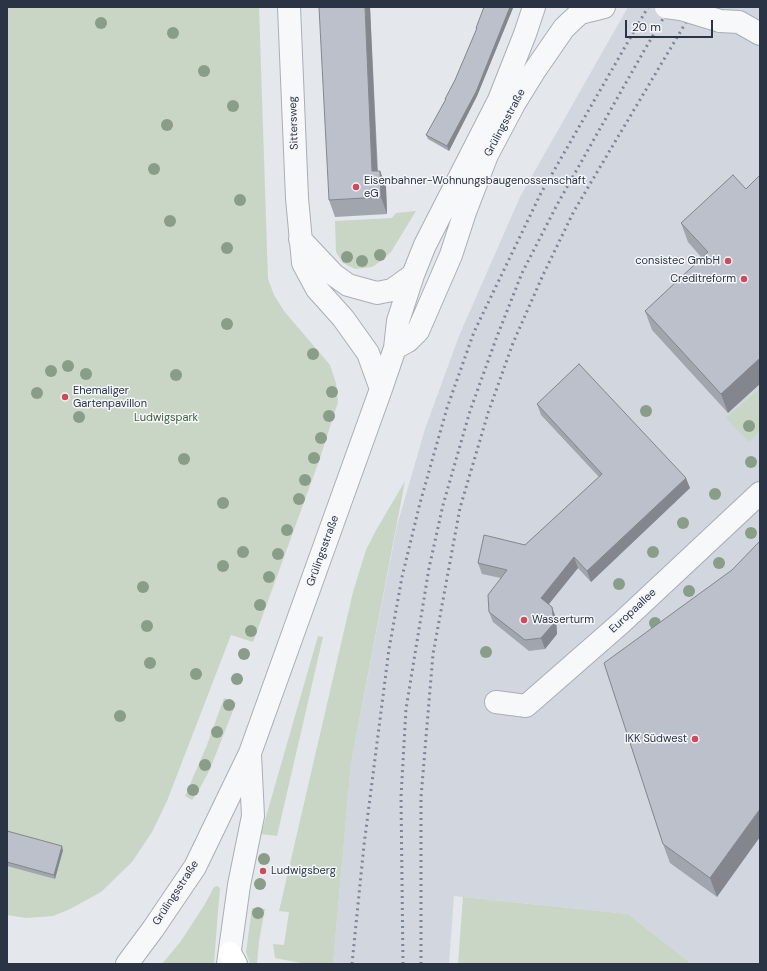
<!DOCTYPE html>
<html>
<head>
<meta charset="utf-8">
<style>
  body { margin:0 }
  #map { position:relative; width:767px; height:971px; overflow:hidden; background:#e4e7ec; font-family:"DM Sans",sans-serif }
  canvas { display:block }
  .frame { position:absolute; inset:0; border:8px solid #2b3445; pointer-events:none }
  .scale { position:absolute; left:625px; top:20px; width:88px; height:18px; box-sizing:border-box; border:2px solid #2b3445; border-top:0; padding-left:5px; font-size:12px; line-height:14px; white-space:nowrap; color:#2b3445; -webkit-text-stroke:3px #f4f6f9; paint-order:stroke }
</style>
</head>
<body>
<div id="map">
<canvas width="767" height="971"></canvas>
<div class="frame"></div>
<div class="scale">20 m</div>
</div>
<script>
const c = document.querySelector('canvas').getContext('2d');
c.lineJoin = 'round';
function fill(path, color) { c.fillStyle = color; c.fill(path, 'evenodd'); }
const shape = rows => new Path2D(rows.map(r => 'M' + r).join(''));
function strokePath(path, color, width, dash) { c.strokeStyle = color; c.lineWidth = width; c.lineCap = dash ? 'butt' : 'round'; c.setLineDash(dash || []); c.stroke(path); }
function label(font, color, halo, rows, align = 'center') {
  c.font = font + ' "DM Sans",sans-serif'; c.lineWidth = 3; c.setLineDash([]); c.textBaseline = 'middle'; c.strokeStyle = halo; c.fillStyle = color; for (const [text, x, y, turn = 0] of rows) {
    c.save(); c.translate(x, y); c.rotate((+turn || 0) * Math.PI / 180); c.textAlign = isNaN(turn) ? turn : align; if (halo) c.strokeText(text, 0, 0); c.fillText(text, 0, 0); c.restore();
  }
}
const built = shape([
  [628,7,760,7,760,964,692,964,628,914,454,896,449,964,333,964,351,763,397,526,425,429,459,336,520,197]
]);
const green = shape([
  [7,7,259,7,268,279,274,295,284,311,330,365,336,383,338,402,319,461,253,642,231,635,167,801,152,832,132,862,101,892,70,909,53,916,26,918,7,915],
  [416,211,391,252,381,261,372,267,355,269,343,263,336,252,335,221,392,218,396,213],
  [760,388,760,431,749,442,726,418],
  [405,481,351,763,333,964,306,964,275,958,273,944,284,945,289,912,279,911,353,592,366,550,375,532],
  [318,636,323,637,277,836,261,834],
  [224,698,236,703,210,769,200,788,192,800,185,796,207,745],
  [218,886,220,889,218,911,214,964,162,964,181,941,205,904,214,887],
  [463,897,628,914,692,964,458,964],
  [252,908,265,909,259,941,257,964,250,964,246,952]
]);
const minor = shape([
  [289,7,297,198,303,263,317,289,343,318,368,353,381,389],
  [720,21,739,22,760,34],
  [300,239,334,275,348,285,377,293,392,290,413,275],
  [395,348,408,341,418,331,451,255,465,212,487,155,514,104,535,70,564,28,580,13,604,7],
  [496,702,526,706,621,623,760,493],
  [127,964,153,929,195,867,250,753,381,389,395,348,398,321,413,275,425,245,499,100,525,34,534,7],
  [228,964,239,885,253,816,250,755]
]);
const primary = shape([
  [230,953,236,964]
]);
const rail = shape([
  [352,964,364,845,389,649,402,577,420,503,447,408,474,332,541,193,648,7],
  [403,964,401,797,406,709,429,568,443,505,470,411,496,339,522,273,558,203,645,49,670,7],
  [421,964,421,797,433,654,460,508,488,413,513,343,543,275,574,211,695,7]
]);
const minorBridge = shape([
  [666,7,681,9,720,21]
]);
const trees = [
  [101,23],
  [173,33],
  [204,71],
  [233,106],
  [167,125],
  [154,169],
  [240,200],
  [170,221],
  [227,248],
  [380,255],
  [347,257],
  [362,261],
  [227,324],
  [313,354],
  [68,366],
  [51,371],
  [86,374],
  [176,375],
  [332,392],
  [37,393],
  [646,411],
  [329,416],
  [79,417],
  [749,426],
  [321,438],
  [314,458],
  [184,459],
  [751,462],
  [305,480],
  [715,494],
  [299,499],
  [223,503],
  [683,523],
  [287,530],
  [751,533],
  [243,552],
  [653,552],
  [278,554],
  [719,563],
  [223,566],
  [269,577],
  [619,584],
  [143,587],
  [689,591],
  [260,605],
  [655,623],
  [147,626],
  [251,631],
  [486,652],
  [244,654],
  [150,663],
  [196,674],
  [237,679],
  [229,705],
  [120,716],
  [217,732],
  [205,765],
  [193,790],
  [264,859],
  [260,884],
  [258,913]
];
const wall = shape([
  [370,7,378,171,380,171,386,187,387,214,335,217,329,200],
  [513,8,477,96,449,151,428,139,426,135,446,100,445,99,455,80,477,29,476,28],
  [733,175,728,413,652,330,645,311,702,258,688,242,681,223],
  [537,404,690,488,591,582,578,568,548,604,556,618,557,634,545,649,529,651,493,622,489,612,501,578,482,574,478,563,525,545,599,477,541,415],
  [732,570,717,897,670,863,663,844],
  [7,831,63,850,55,879,7,866]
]);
const shadedWall = shape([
  [365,7,370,7,378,188,372,171],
  [510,7,513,7,513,8,477,96,449,151,447,146],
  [380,171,386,187,387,214,381,197],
  [760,358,760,384,728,413,721,394],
  [686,478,690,488,591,582,587,571],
  [574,557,578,568,545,609,541,598],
  [552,607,556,618,557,634,545,649,541,638],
  [760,809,760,837,717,897,710,878],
  [62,846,63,850,55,879,54,875]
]);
const building = shape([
  [319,7,365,7,372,171,380,171,381,197,329,200,319,7],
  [484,7,510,7,476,92,447,146,426,135,446,99,445,99,455,80,477,28,476,28,484,7],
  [733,175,746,189,760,175,760,358,721,394,645,311,708,252,681,223,733,175],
  [579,364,686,478,587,571,574,557,541,598,552,607,554,623,541,638,525,640,489,612,488,595,507,570,478,563,484,535,525,545,602,474,537,404,579,364],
  [760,541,760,809,710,878,663,844,604,663,732,570,760,541],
  [7,831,62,846,54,875,7,862,7,831]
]);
const markers = [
  [356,187,4,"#d1495b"],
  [728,261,4,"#d1495b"],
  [744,279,4,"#d1495b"],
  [65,397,4,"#d1495b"],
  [524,620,4,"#d1495b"],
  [695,739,4,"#d1495b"],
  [263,871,4,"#d1495b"]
];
const streetNames = [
  ["Sittersweg",294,123,-92],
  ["Grülingsstraße",505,123,-62],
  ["Grülingsstraße",323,551,-70],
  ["Europaallee",633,611,-43],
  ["Grülingsstraße",176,893,-57]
];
const poiNames = [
  ["Eisenbahner-Wohnungsbaugenossenschaft",364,181],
  ["eG",364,194],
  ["consistec GmbH",720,261,"right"],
  ["Creditreform",736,279,"right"],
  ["Ehemaliger",73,391],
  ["Gartenpavillon",73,404],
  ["Wasserturm",532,620],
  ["IKK Südwest",687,739,"right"],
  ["Ludwigsberg",271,871]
];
const parkNames = [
  ["Ludwigspark",166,418]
];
fill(built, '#d2d6de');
fill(green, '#c9d6c5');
strokePath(minor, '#a9aeb7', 24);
strokePath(primary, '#a3abb8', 24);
strokePath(minor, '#f7f8fa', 22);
strokePath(primary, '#fff', 22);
strokePath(rail, '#7d8696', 3, [2, 4]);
strokePath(minorBridge, '#a9aeb7', 24, []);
strokePath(minorBridge, '#f7f8fa', 22);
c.fillStyle = '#899d89';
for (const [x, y] of trees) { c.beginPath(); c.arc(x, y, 6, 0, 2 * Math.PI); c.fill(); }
fill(wall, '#a1a5ae');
fill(shadedWall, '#83868d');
fill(building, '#bbc0ca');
strokePath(building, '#83868d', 1);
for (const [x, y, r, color] of markers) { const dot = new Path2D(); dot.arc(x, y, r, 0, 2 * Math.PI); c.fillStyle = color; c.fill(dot); strokePath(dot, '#f4f6f9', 1.5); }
label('11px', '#2b3445', '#f4f6f9', streetNames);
label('11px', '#2b3445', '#f4f6f9', poiNames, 'left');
label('11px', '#3f6138', '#f4f6f9', parkNames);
</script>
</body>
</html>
